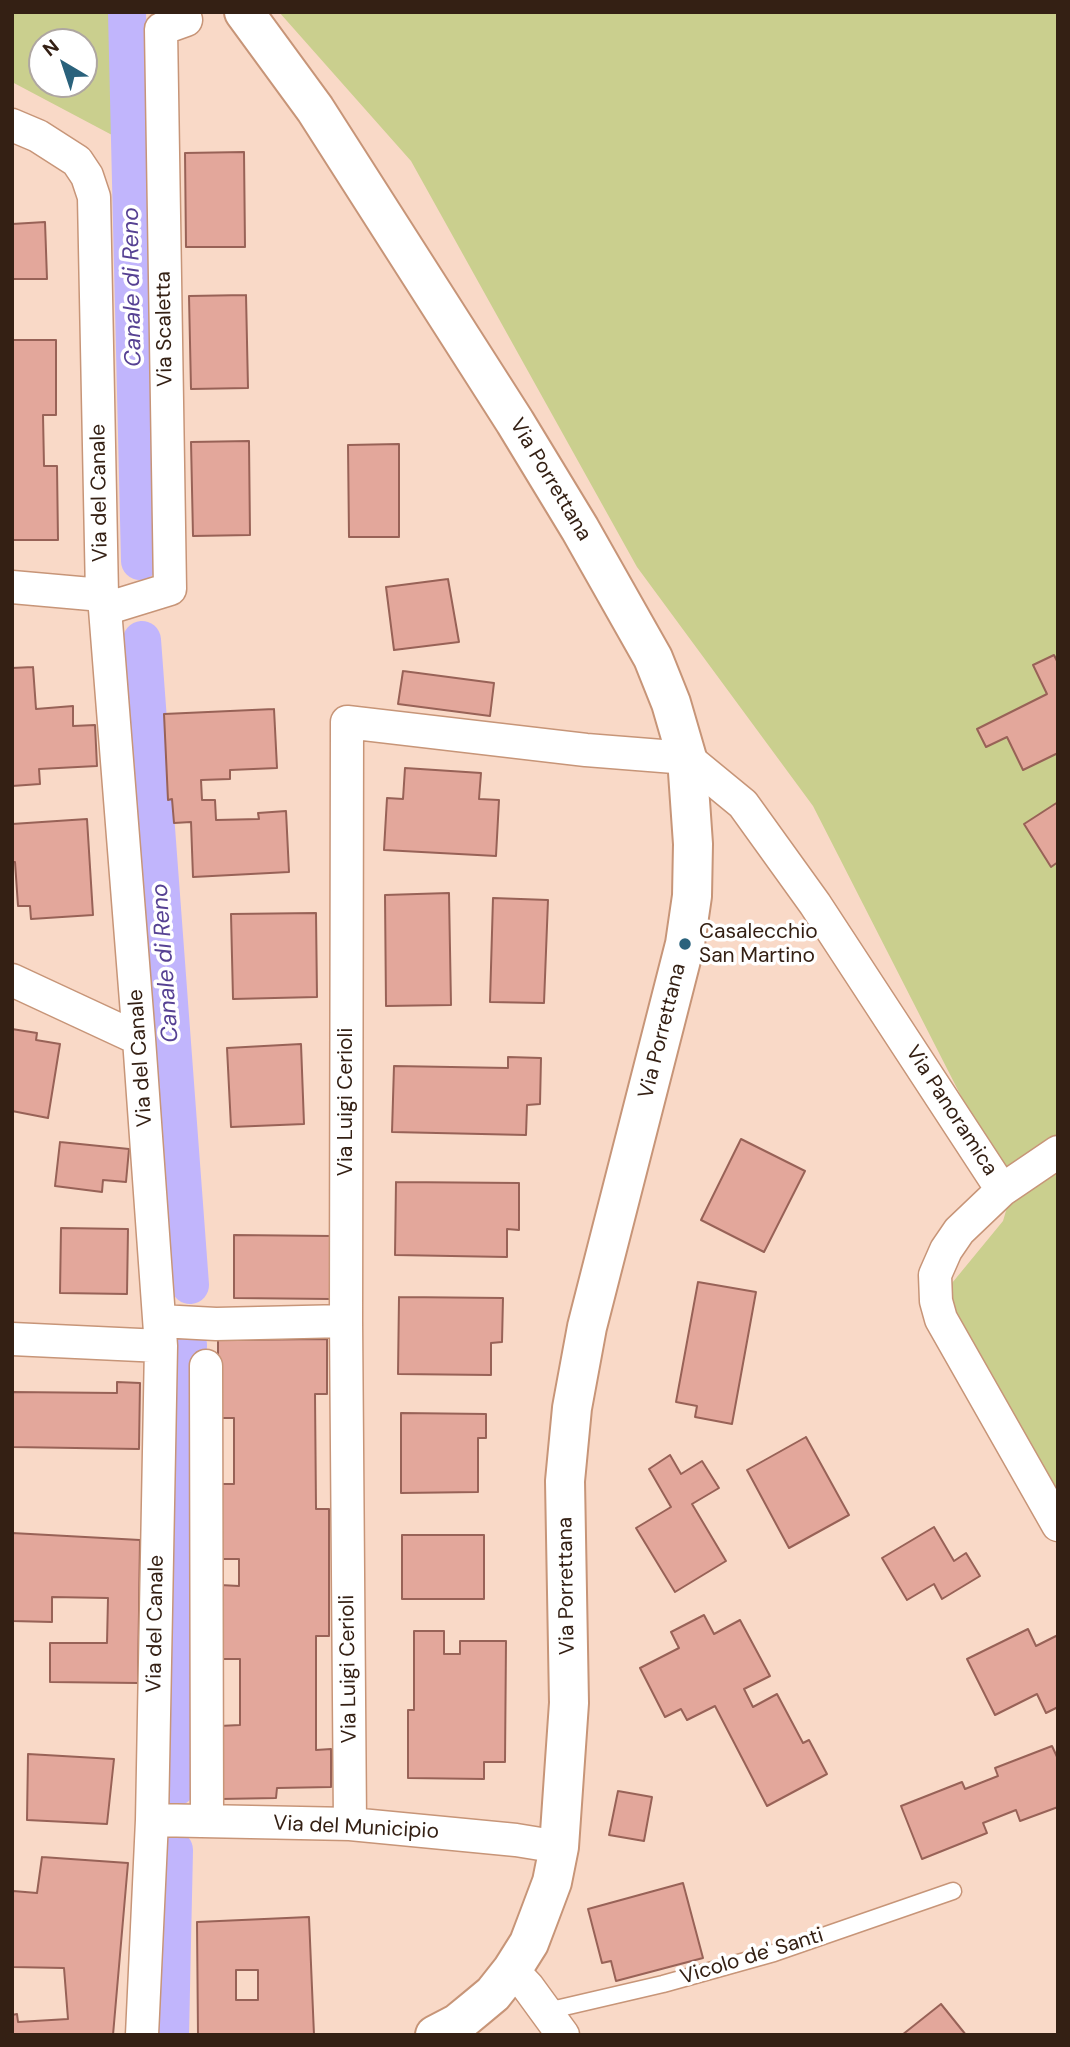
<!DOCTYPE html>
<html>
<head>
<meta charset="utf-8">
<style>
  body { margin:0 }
  #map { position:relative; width:1070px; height:2047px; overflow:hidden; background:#f9d9c7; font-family:"DM Sans",sans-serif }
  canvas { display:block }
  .frame { position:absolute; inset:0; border:14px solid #342014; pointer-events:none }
  .north { position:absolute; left:28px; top:28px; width:70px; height:70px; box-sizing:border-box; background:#fff; border:2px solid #aea6a1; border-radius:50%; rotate:321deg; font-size:19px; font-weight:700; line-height:28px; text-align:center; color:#342014 }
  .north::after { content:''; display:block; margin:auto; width:24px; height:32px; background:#2a627c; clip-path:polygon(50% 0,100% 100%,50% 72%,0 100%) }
</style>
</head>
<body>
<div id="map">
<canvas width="1070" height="2047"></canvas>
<div class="frame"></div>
<div class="north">N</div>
</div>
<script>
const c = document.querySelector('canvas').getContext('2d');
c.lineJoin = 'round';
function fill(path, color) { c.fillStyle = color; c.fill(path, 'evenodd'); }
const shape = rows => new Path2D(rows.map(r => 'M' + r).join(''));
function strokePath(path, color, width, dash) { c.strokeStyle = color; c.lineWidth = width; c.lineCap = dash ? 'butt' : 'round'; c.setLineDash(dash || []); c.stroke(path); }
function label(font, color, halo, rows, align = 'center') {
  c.font = font + ' "DM Sans",sans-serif'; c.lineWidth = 7; c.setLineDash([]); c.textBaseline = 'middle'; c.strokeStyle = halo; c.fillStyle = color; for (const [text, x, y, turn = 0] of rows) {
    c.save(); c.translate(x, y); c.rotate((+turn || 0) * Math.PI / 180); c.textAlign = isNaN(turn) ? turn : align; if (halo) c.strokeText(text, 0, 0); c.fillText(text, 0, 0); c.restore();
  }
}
const green = shape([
  [12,12,111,12,112,135,12,82],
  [42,42,84,42,84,84,42,84],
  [279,12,1058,12,1058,1515,943,1294,1003,1221,1011,1194,813,806,637,567,411,161]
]);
const canal = shape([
  [127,13,140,561],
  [142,640,190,1285],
  [176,1787,188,1345],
  [170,2035,174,1850]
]);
const building = shape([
  [244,152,245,247,186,247,185,153,244,152],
  [45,222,47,279,12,279,12,224,45,222],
  [246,295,248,388,191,389,189,296,246,295],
  [12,340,56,340,56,415,43,415,44,466,57,466,58,540,12,540,12,340],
  [249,441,250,535,193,536,191,442,249,441],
  [399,444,399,537,349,537,348,445,399,444],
  [448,579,459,642,394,650,386,587,448,579],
  [1054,655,1058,663,1058,753,1023,770,1007,737,986,747,977,729,1047,694,1033,665,1054,655],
  [33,667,36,709,73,706,73,726,95,725,97,766,39,769,40,784,12,786,12,668,33,667],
  [403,671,494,683,490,716,398,704,403,671],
  [274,709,277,768,230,770,230,779,201,780,202,800,215,800,216,820,259,819,258,813,286,811,289,872,193,877,191,822,174,823,172,799,168,800,164,714,274,709],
  [405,768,481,773,479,799,499,800,496,856,384,850,387,798,403,799,405,768],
  [1058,802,1058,862,1051,867,1024,824,1058,802],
  [87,819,93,915,31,919,30,906,18,906,15,862,12,862,12,824,87,819],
  [449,893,451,1005,386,1006,385,895,449,893],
  [493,898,548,900,544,1003,490,1002,493,898],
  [316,913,317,997,233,999,231,914,316,913],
  [12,1029,37,1033,36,1040,60,1044,48,1118,12,1111,12,1029],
  [301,1044,304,1124,231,1127,227,1048,301,1044],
  [508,1057,541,1058,540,1104,527,1105,526,1135,392,1132,394,1066,508,1068,508,1057],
  [741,1139,805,1171,764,1252,701,1220,741,1139],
  [60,1142,129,1149,126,1182,103,1180,102,1192,55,1186,60,1142],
  [396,1182,519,1183,519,1230,507,1229,507,1257,395,1255,396,1182],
  [61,1228,128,1229,127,1294,60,1293,61,1228],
  [234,1235,332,1236,331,1299,234,1298,234,1235],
  [698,1282,756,1292,732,1424,695,1417,697,1406,676,1402,698,1282],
  [399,1297,503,1298,502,1342,491,1343,491,1375,398,1374,399,1297],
  [327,1339,327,1394,315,1394,316,1509,329,1509,329,1636,316,1636,316,1750,331,1749,331,1787,277,1788,276,1798,220,1799,219,1726,240,1725,240,1659,220,1659,220,1585,239,1586,239,1559,216,1559,215,1484,234,1484,234,1418,218,1418,218,1340,327,1339],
  [117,1382,140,1383,139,1449,12,1447,12,1392,117,1393,117,1382],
  [401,1413,486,1414,486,1438,478,1438,478,1492,401,1493,401,1413],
  [806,1437,849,1515,789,1548,747,1470,806,1437],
  [670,1455,681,1474,702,1461,719,1488,692,1504,726,1561,675,1592,636,1528,671,1507,649,1469,670,1455],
  [934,1527,954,1561,966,1553,980,1576,942,1599,934,1584,907,1600,882,1558,934,1527],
  [12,1533,140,1540,138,1683,50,1682,50,1643,107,1643,108,1598,52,1597,52,1622,12,1621,12,1533],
  [402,1535,484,1535,484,1599,402,1599,402,1535],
  [704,1615,714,1634,740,1620,770,1676,744,1689,753,1707,777,1694,803,1743,809,1740,827,1774,767,1806,715,1706,687,1720,681,1709,665,1717,640,1668,679,1648,671,1632,704,1615],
  [1028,1629,1036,1646,1058,1635,1058,1707,1046,1713,1037,1694,995,1715,967,1659,1028,1629],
  [414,1631,444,1631,444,1654,460,1654,460,1641,506,1641,505,1762,484,1762,484,1779,408,1778,408,1710,414,1710,414,1631],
  [1052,1746,1058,1759,1058,1807,1020,1821,1016,1810,983,1823,987,1833,922,1859,901,1806,962,1782,965,1789,998,1776,995,1768,1052,1746],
  [28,1754,114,1759,107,1824,27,1820,28,1754],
  [618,1791,652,1797,644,1841,609,1835,618,1791],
  [42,1857,128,1863,113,2035,12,2035,12,2015,17,2014,18,2022,68,2019,64,1968,12,1967,13,1891,37,1893,42,1857],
  [683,1883,703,1958,616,1981,611,1961,602,1963,588,1909,683,1883],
  [309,1917,314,2035,198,2035,197,1922,309,1917],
  [236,1970,258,1970,258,2000,236,2000,236,1970],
  [941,2004,966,2035,902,2035,941,2004]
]);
const lane = shape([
  [547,2011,663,1984,774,1953,953,1891]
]);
const street = shape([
  [12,125,38,136,77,161,87,176,94,197,102,595,105,609,139,1039,161,1346,152,1820,142,2035],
  [12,587,102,595],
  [105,609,170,589,161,29,186,20],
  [12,980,139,1039],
  [1058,1152,1002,1190,959,1231,946,1250,935,1275,936,1301,941,1319,1058,1525],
  [160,1321,216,1324,346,1321],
  [12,1339,161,1346],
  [206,1366,207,1821],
  [152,1820,350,1824,516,1840,559,1847],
  [350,1824,346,1321,347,722,586,750,687,758,743,804,815,904,1002,1190],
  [512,1970,528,1987,563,2035]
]);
const primary = shape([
  [244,12,315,109,515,422,580,529,653,658,671,703,687,758,693,844,692,896,685,944,587,1327,572,1408,565,1481,569,1703,559,1847,552,1882,540,1914,529,1943,512,1970,493,1994,475,2009,458,2023,435,2035]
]);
const markers = [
  [685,944,7,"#2a627c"]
];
const streetNames = [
  ["Via Scaletta",165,329,-91],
  ["Via Porrettana",550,480,59],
  ["Via del Canale",100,493,-91],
  ["Via Porrettana",663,1031,-76],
  ["Via del Canale",141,1058,-94],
  ["Via Luigi Cerioli",346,1102,-90],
  ["Via Panoramica",951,1111,57],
  ["Via Porrettana",567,1586,-91],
  ["Via del Canale",156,1624,-89],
  ["Via Luigi Cerioli",349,1669,-91],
  ["Via del Municipio",356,1828,3],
  ["Vicolo de' Santi",752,1957,-17]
];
const poiNames = [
  ["Casalecchio",699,932],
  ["San Martino",699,956]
];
const waterNames = [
  ["Canale di Reno",133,287,-91],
  ["Canale di Reno",166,963,-94]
];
fill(green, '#cacf8e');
strokePath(canal, '#c1b5fc', 38);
fill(building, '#e3a79b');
strokePath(building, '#986257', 2);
strokePath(lane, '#c79578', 19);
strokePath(street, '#c79578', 35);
strokePath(primary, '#c79578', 42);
strokePath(lane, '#fff', 16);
strokePath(street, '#fff', 32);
strokePath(primary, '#fff', 38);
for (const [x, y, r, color] of markers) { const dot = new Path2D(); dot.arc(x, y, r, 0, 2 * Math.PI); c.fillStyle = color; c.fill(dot); strokePath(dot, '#fff', 2.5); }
label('21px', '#342014', '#fff', streetNames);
label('21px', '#342014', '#fff', poiNames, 'left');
label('italic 23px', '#564193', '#fff', waterNames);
</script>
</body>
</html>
